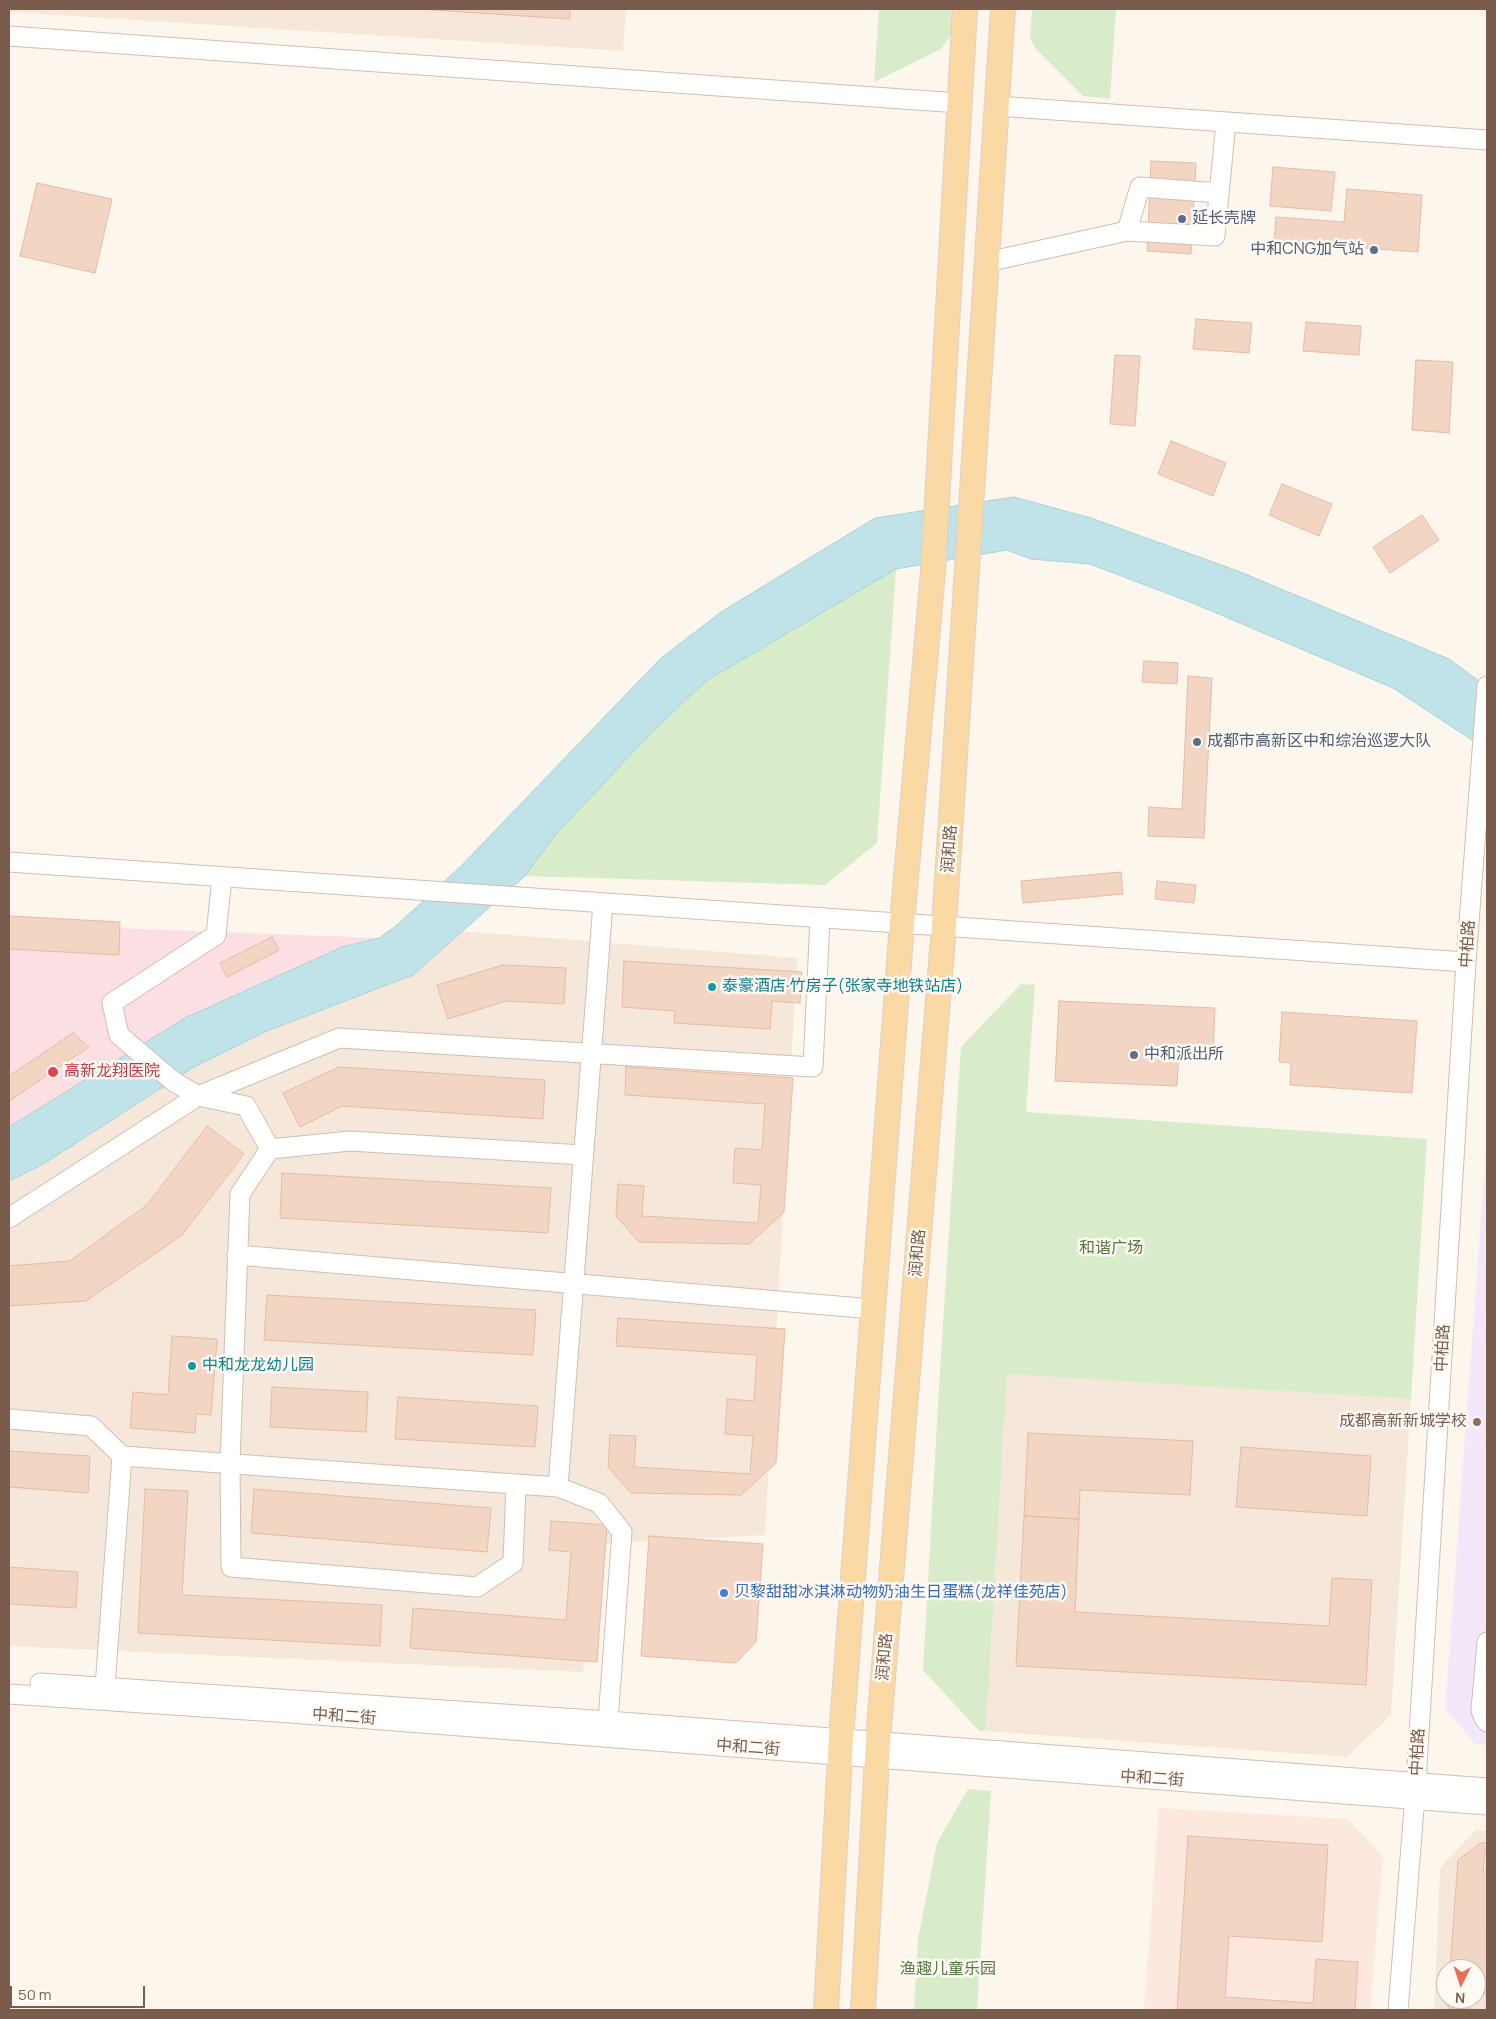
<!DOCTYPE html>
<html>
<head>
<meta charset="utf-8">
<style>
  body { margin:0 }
  #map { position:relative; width:1496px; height:2019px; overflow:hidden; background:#fdf6ec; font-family:Manrope,sans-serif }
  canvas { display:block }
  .frame { position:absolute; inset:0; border:10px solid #7a5c4d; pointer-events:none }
  .north { position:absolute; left:1436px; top:1959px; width:50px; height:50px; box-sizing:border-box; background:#fffaf3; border:1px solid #cabbb1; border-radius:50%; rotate:184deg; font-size:14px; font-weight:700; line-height:20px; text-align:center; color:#7a5c4d }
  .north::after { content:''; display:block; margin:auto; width:18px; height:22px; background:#e76f51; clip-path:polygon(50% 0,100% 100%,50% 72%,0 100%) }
  .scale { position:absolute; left:10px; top:1986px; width:135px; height:22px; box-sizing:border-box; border:2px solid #7a5c4d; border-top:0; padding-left:6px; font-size:15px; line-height:18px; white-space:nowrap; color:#7a5c4d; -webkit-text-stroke:4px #fffaf3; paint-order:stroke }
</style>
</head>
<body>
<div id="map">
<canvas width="1496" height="2019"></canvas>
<div class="frame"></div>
<div class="north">N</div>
<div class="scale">50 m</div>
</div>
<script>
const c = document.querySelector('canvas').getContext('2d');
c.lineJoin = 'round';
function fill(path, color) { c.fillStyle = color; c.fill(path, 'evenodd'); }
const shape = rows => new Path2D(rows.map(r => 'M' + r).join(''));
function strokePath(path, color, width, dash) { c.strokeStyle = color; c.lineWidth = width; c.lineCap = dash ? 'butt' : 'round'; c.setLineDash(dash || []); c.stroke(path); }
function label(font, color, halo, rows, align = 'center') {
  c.font = font + ' Manrope,"Noto Sans SC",sans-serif'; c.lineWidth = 5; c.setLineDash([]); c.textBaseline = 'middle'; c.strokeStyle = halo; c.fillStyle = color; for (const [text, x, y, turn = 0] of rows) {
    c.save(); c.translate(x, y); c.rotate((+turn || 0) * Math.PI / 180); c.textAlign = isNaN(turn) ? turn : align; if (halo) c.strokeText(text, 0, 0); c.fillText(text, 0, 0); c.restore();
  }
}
const residential = shape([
  [9,9,626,9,623,51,9,12],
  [461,931,797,958,765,1535,594,1544,583,1672,9,1646,9,1181,45,1163,194,1067,267,1031,413,975],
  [1007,1373,1411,1399,1391,1715,1347,1757,986,1731],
  [1476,1830,1487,1831,1487,2010,1434,2010,1440,1868],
  [1446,1969,1476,1969,1476,1999,1446,1999]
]);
const commercial = shape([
  [1159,1808,1348,1819,1383,1857,1370,2010,1144,2010]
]);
const education = shape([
  [1487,1135,1487,1745,1475,1744,1445,1709]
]);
const medical = shape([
  [9,924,379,938,342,947,185,1018,9,1127]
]);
const green = shape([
  [879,9,956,9,951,35,941,49,874,82],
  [1032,9,1116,9,1110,99,1083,96,1035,48,1030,38],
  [896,569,877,843,825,885,525,876,556,834,651,733,706,681],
  [1021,984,1035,985,1026,1112,1427,1139,1411,1399,1007,1374,986,1731,979,1731,923,1670,940,1370,961,1047],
  [968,1789,991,1791,977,2010,914,2010,918,1939,937,1843]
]);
const water = shape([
  [1014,497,1091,518,1238,571,1449,659,1487,687,1487,750,1393,688,1195,604,1090,564,1031,559,1007,550,896,569,706,681,651,733,556,834,525,876,413,975,267,1031,194,1067,45,1163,9,1181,9,1127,185,1018,342,947,379,938,397,925,461,866,660,659,721,612,875,518,1014,497]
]);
const building = shape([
  [417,9,570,9,570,19,417,9],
  [1151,161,1196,163,1191,254,1147,251,1151,161],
  [1273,167,1335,172,1331,211,1270,206,1273,167],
  [37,183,112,199,95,273,20,256,37,183],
  [1347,189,1422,195,1418,252,1274,241,1276,217,1344,222,1347,189],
  [1196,319,1252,323,1249,353,1193,349,1196,319],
  [1306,322,1361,326,1359,355,1303,351,1306,322],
  [1115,355,1140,356,1135,426,1110,424,1115,355],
  [1416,360,1453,362,1449,433,1412,430,1416,360],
  [1171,441,1226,463,1213,496,1158,474,1171,441],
  [1282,484,1332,504,1319,536,1269,515,1282,484],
  [1422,515,1439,540,1390,573,1373,547,1422,515],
  [1144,661,1178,663,1177,684,1142,682,1144,661],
  [1188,676,1212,678,1204,838,1148,836,1149,807,1182,809,1188,676],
  [1121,872,1123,894,1023,903,1021,881,1121,872],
  [1157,881,1196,885,1194,903,1155,899,1157,881],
  [9,916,120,922,119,955,9,949,9,916],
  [272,937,279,950,227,977,220,963,272,937],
  [624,961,802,972,800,1003,772,1001,770,1029,674,1023,675,1011,622,1007,624,961],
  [503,965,566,968,564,1004,506,1001,448,1019,437,985,503,965],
  [1059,1001,1215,1008,1213,1052,1179,1050,1177,1086,1055,1081,1059,1001],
  [1282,1012,1417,1021,1412,1093,1290,1085,1291,1063,1279,1062,1282,1012],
  [73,1033,89,1047,9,1101,9,1076,73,1033],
  [339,1067,545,1080,543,1119,342,1106,300,1127,283,1093,339,1067],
  [626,1067,793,1078,784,1212,749,1244,639,1242,616,1216,618,1184,644,1186,642,1216,758,1223,761,1185,733,1183,735,1148,762,1150,765,1104,625,1095,626,1067],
  [207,1126,244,1154,182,1235,86,1301,9,1306,9,1266,70,1261,147,1205,207,1126],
  [282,1173,551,1188,548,1233,280,1218,282,1173],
  [267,1295,536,1310,533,1355,264,1340,267,1295],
  [618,1318,785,1329,776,1463,741,1495,631,1493,608,1467,610,1435,636,1436,634,1467,750,1474,753,1436,725,1434,727,1399,754,1401,757,1355,616,1346,618,1318],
  [172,1336,217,1339,211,1415,196,1414,195,1433,130,1428,133,1392,168,1395,172,1336],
  [272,1387,368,1392,366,1432,270,1427,272,1387],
  [398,1397,538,1406,535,1447,395,1439,398,1397],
  [1028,1433,1193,1441,1190,1495,1080,1490,1079,1519,1024,1516,1028,1433],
  [1241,1447,1371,1456,1367,1516,1236,1507,1241,1447],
  [9,1451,90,1456,88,1493,9,1487,9,1451],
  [145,1489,188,1491,182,1595,382,1605,380,1646,138,1633,145,1489],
  [254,1489,491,1508,487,1552,251,1533,254,1489],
  [1024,1516,1079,1519,1075,1612,1329,1626,1332,1578,1372,1580,1366,1685,1016,1666,1024,1516],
  [551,1521,607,1525,597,1662,410,1648,413,1608,566,1620,571,1552,549,1550,551,1521],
  [649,1536,763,1544,756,1642,736,1663,641,1656,649,1536],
  [9,1567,78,1572,76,1608,9,1604,9,1567],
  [1188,1836,1328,1845,1322,1942,1229,1936,1225,1997,1313,2003,1316,1959,1358,1962,1355,2010,1177,2010,1188,1836],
  [1481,1843,1487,1843,1486,2010,1448,2010,1448,1999,1476,1999,1476,1969,1450,1969,1458,1860,1481,1843],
  [1485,1851,1487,1851,1487,1891,1487,1871,1483,1871,1485,1851],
  [1476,1993,1487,1994,1487,2010,1453,2008,1454,1999,1476,1999,1476,1993]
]);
const minor = shape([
  [9,36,959,103],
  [996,106,1487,140],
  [1127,231,1140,187,1219,193],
  [987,262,1127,231,1215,236,1226,122],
  [9,862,1466,962],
  [222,877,216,935,112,1003,119,1035,173,1081,198,1096,246,1106,270,1149],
  [9,1218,198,1096,339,1038,813,1067,820,918],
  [237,1255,873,1309],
  [9,1419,91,1426,122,1456,558,1487,599,1503,622,1532,608,1721],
  [516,1484,513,1563,477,1587,231,1567,230,1463,240,1194,270,1149,350,1141,583,1155],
  [558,1487,603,903],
  [1487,1642,1481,1710,1484,1718,1487,1722],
  [40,1683,608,1721,1487,1788],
  [105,1687,122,1456],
  [9,1694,291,1713,1487,1805],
  [1398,2010,1416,1783,1466,962,1487,686]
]);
const major = shape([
  [826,2010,841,1738,902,923,933,572,965,9],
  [863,2010,878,1740,944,926,1003,9]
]);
const markers = [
  [1182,219,5,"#5c6f8a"],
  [1374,250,5,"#5c6f8a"],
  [1197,742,5,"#5c6f8a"],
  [712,987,5,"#0f9aa8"],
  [1134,1055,5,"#5c6f8a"],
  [53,1072,6,"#e0444e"],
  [192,1366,5,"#0f9aa8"],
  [1477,1422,5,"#8d6e63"],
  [724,1593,5,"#3f7fe0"]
];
const serviceNames = [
  ["延长壳牌",1192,219],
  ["中和CNG加气站",1364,250,"right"],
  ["成都市高新区中和综治巡逻大队",1207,742],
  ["中和派出所",1144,1055]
];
const streetNames = [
  ["润和路",950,849,-86],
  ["中柏路",1468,944,-86],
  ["润和路",918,1253,-85],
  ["中柏路",1443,1348,-87],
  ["润和路",885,1657,-85],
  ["中和二街",344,1717,4],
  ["中和二街",748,1748,4],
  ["中柏路",1418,1752,-87],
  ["中和二街",1152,1779,4]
];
const cultureNames = [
  ["泰豪酒店·竹房子(张家寺地铁站店)",722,987],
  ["中和龙龙幼儿园",202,1366]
];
const healthNames = [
  ["高新龙翔医院",64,1072]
];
const parkNames = [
  ["和谐广场",1111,1249],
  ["渔趣儿童乐园",948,1970]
];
const educationNames = [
  ["成都高新新城学校",1467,1422]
];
const shopNames = [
  ["贝黎甜甜冰淇淋动物奶油生日蛋糕(龙祥佳苑店)",734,1593]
];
fill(residential, '#f5e8da');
fill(commercial, '#fde8e0');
fill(education, '#f3e8fa');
fill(medical, '#fbdfe3');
fill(green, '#d8ecc9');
fill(water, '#bfe3e8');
strokePath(water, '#a5d3da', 1);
fill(building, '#f3d5c3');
strokePath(building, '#e6bba3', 1);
strokePath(minor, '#d1beb0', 21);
strokePath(major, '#dad1cd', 26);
strokePath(minor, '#fff', 19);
strokePath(major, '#fbd9a5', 24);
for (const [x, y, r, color] of markers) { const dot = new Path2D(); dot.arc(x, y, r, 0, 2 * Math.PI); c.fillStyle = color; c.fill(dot); strokePath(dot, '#fffaf3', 2); }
label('16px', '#4e5e75', '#fffaf3', serviceNames, 'left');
label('16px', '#7a5c4d', '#fffaf3', streetNames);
label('16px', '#0d838f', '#fffaf3', cultureNames, 'left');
label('16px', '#be3a42', '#fffaf3', healthNames, 'left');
label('16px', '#537a41', '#fffaf3', parkNames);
label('16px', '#785e54', '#fffaf3', educationNames, 'right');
label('16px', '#366cbe', '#fffaf3', shopNames, 'left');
</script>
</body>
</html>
